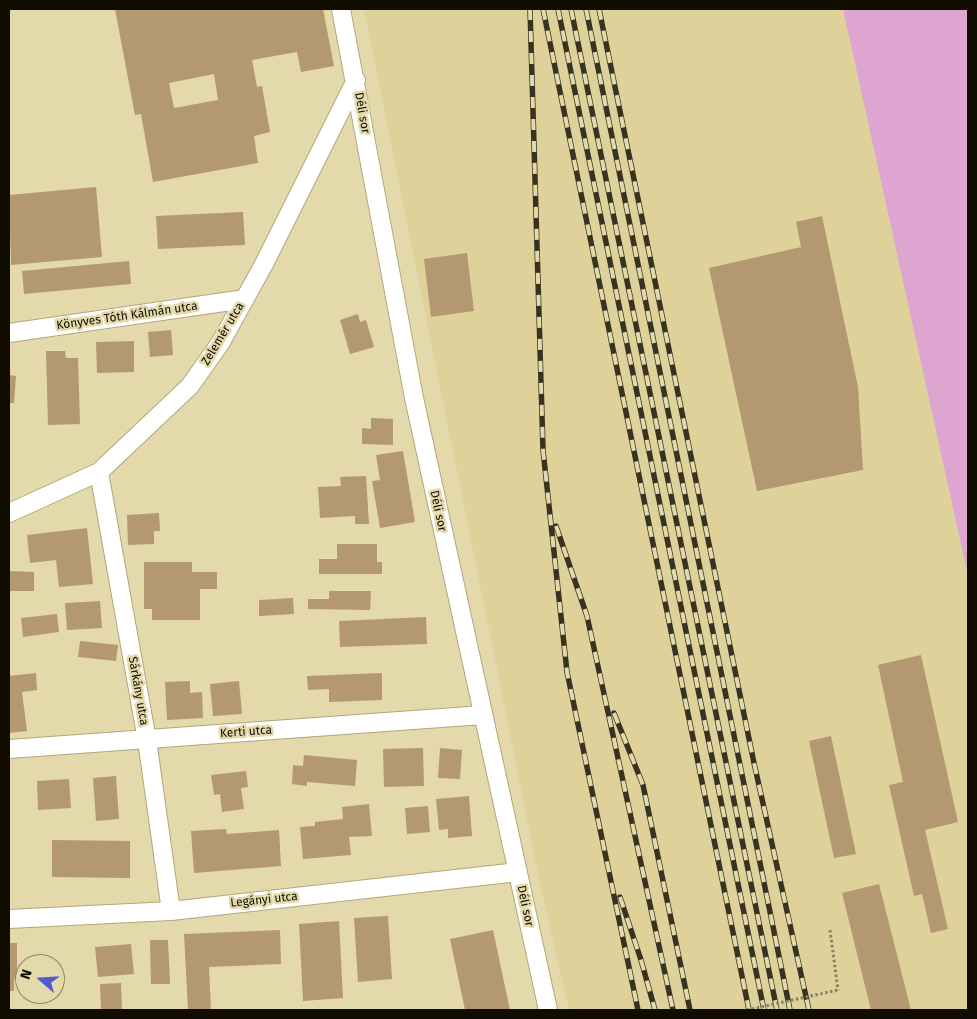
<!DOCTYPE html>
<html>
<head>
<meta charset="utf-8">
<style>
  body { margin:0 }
  #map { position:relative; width:977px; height:1019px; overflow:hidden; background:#e4d9aa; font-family:"Fira Sans",sans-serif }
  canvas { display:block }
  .frame { position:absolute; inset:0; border:10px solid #100c00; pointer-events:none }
  .north { position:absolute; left:15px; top:954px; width:50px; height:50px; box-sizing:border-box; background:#e4d9aa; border:1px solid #8f8766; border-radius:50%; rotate:289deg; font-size:14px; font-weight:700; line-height:20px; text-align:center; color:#100c00 }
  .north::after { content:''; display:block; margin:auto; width:18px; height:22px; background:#535bd1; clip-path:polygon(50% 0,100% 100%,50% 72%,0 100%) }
</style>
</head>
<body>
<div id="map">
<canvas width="977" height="1019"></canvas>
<div class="frame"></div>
<div class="north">N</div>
</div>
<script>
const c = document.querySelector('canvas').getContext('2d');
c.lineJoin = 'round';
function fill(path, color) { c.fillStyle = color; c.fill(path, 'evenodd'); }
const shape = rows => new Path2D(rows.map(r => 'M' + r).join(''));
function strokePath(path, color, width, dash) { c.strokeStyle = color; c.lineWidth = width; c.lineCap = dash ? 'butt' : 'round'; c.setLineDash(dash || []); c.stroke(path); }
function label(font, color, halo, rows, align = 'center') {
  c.font = font + ' "Fira Sans",sans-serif'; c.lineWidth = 5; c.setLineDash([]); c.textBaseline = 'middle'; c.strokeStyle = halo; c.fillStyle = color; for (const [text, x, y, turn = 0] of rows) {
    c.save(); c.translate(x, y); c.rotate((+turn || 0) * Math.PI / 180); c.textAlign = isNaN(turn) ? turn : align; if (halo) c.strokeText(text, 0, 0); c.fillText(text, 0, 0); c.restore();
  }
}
const built = shape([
  [364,9,843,9,968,576,968,1010,569,1010,541,888]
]);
const green = shape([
  [843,9,968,9,968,576]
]);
const building = shape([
  [115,9,323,9,334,66,301,72,297,52,252,60,257,87,262,86,270,132,254,136,258,163,153,182,141,114,135,115],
  [214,74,218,100,174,108,169,83],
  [96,187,102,257,11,265,9,195],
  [243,212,245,245,158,249,156,216],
  [822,216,858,387,863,470,757,491,709,268,801,247,796,222],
  [467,253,474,311,431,317,424,259],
  [129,261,131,284,24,294,22,271],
  [358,314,360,322,366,320,374,347,350,354,340,320],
  [171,330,173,355,150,357,148,332],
  [134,341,134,372,97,373,96,342],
  [46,351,65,351,66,358,78,358,80,424,48,425],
  [9,375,16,376,14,403,9,403],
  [371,418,393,419,393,445,362,444,362,428,371,429],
  [403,451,415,522,380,528,372,481,380,480,376,455],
  [366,476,369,524,355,524,355,516,320,518,318,487,341,486,340,477],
  [159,513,160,531,154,531,154,544,128,545,127,515],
  [87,528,93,584,59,587,56,560,30,563,27,535],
  [337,544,377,544,377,562,382,562,382,574,319,574,319,559,337,559],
  [144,562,192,562,192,572,217,572,217,589,200,589,200,620,152,620,152,609,144,609],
  [9,571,34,572,34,591,9,591],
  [329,591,371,591,370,610,308,609,308,599,329,599],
  [293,598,294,614,259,616,259,600],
  [100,601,102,628,67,630,65,603],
  [57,614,59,632,23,637,21,618],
  [426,617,427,644,340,647,339,621],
  [80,641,118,645,116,661,78,657],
  [921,655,958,822,925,830,948,929,931,933,922,894,914,896,889,785,903,782,878,665],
  [36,673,37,690,22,692,27,731,9,733,9,676],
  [382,673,382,700,329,702,329,689,308,690,307,676],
  [190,681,190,693,202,692,203,718,167,720,165,682],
  [239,681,242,714,213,716,210,684],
  [831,736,856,854,834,858,809,741],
  [423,748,424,786,384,787,383,749],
  [440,748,462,750,460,779,438,778],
  [304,755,357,760,355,786,307,782,307,786,292,784,293,765,303,766],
  [246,771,248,787,241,788,244,809,222,812,220,794,214,795,211,775],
  [116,776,119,819,96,821,93,778],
  [69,779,71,808,38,810,37,781],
  [469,796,472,836,448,838,448,829,439,830,436,799],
  [369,804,372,836,349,837,351,855,303,859,300,827,315,826,315,822,343,819,342,807],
  [428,806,430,832,407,834,405,808],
  [226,829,227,834,279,830,281,866,194,873,191,831],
  [52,840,130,841,130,878,52,877],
  [879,884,911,1010,871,1010,842,893],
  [388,916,392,979,358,982,354,918],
  [339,921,343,998,303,1001,299,924],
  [280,930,281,964,209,967,211,1010,188,1010,184,934],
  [493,930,510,1010,465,1010,450,939],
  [150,940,168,940,170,984,151,984],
  [9,943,17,943,17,978,14,978,14,991,9,991],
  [131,944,134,974,98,977,95,947],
  [121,983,122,1010,101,1010,100,984]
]);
const path = shape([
  [830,930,838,990]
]);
const minor = shape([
  [341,9,414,398,548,1010],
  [9,333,245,299],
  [99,472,147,740,171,911],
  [9,513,99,472,190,386,221,342,264,264,356,80],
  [9,749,483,715],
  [9,919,171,911,518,872]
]);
const rail = shape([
  [530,9,543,450,567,672,638,1010],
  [543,9,749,1010],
  [558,9,764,1010],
  [571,9,777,1010],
  [586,9,790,1010],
  [599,9,754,763,809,1010],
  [556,526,587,616,673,1010],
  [614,713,643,785,690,1010],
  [620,897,641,960,655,1010]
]);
const pathBridge = shape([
  [747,1010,838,990]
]);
const streetNames = [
  ["Déli sor",362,113,80],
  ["Könyves Tóth Kálmán utca",127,316,-8],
  ["Zelemér utca",223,334,-59],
  ["Déli sor",438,511,78],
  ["Sárkány utca",138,691,80],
  ["Kerti utca",246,732,-4],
  ["Legányi utca",264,900,-6],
  ["Déli sor",525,906,78]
];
fill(built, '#ded19a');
fill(green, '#dea5d0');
fill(building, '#b49872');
strokePath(minor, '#b2a77a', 20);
strokePath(path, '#898161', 3, [2.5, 2.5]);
strokePath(minor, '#fff', 18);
strokePath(rail, '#383320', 5.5);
strokePath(rail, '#e4d9aa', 4, [11]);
strokePath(pathBridge, '#898161', 3, [2.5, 2.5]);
label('12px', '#100c00', '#e4d9aa', streetNames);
</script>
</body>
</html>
